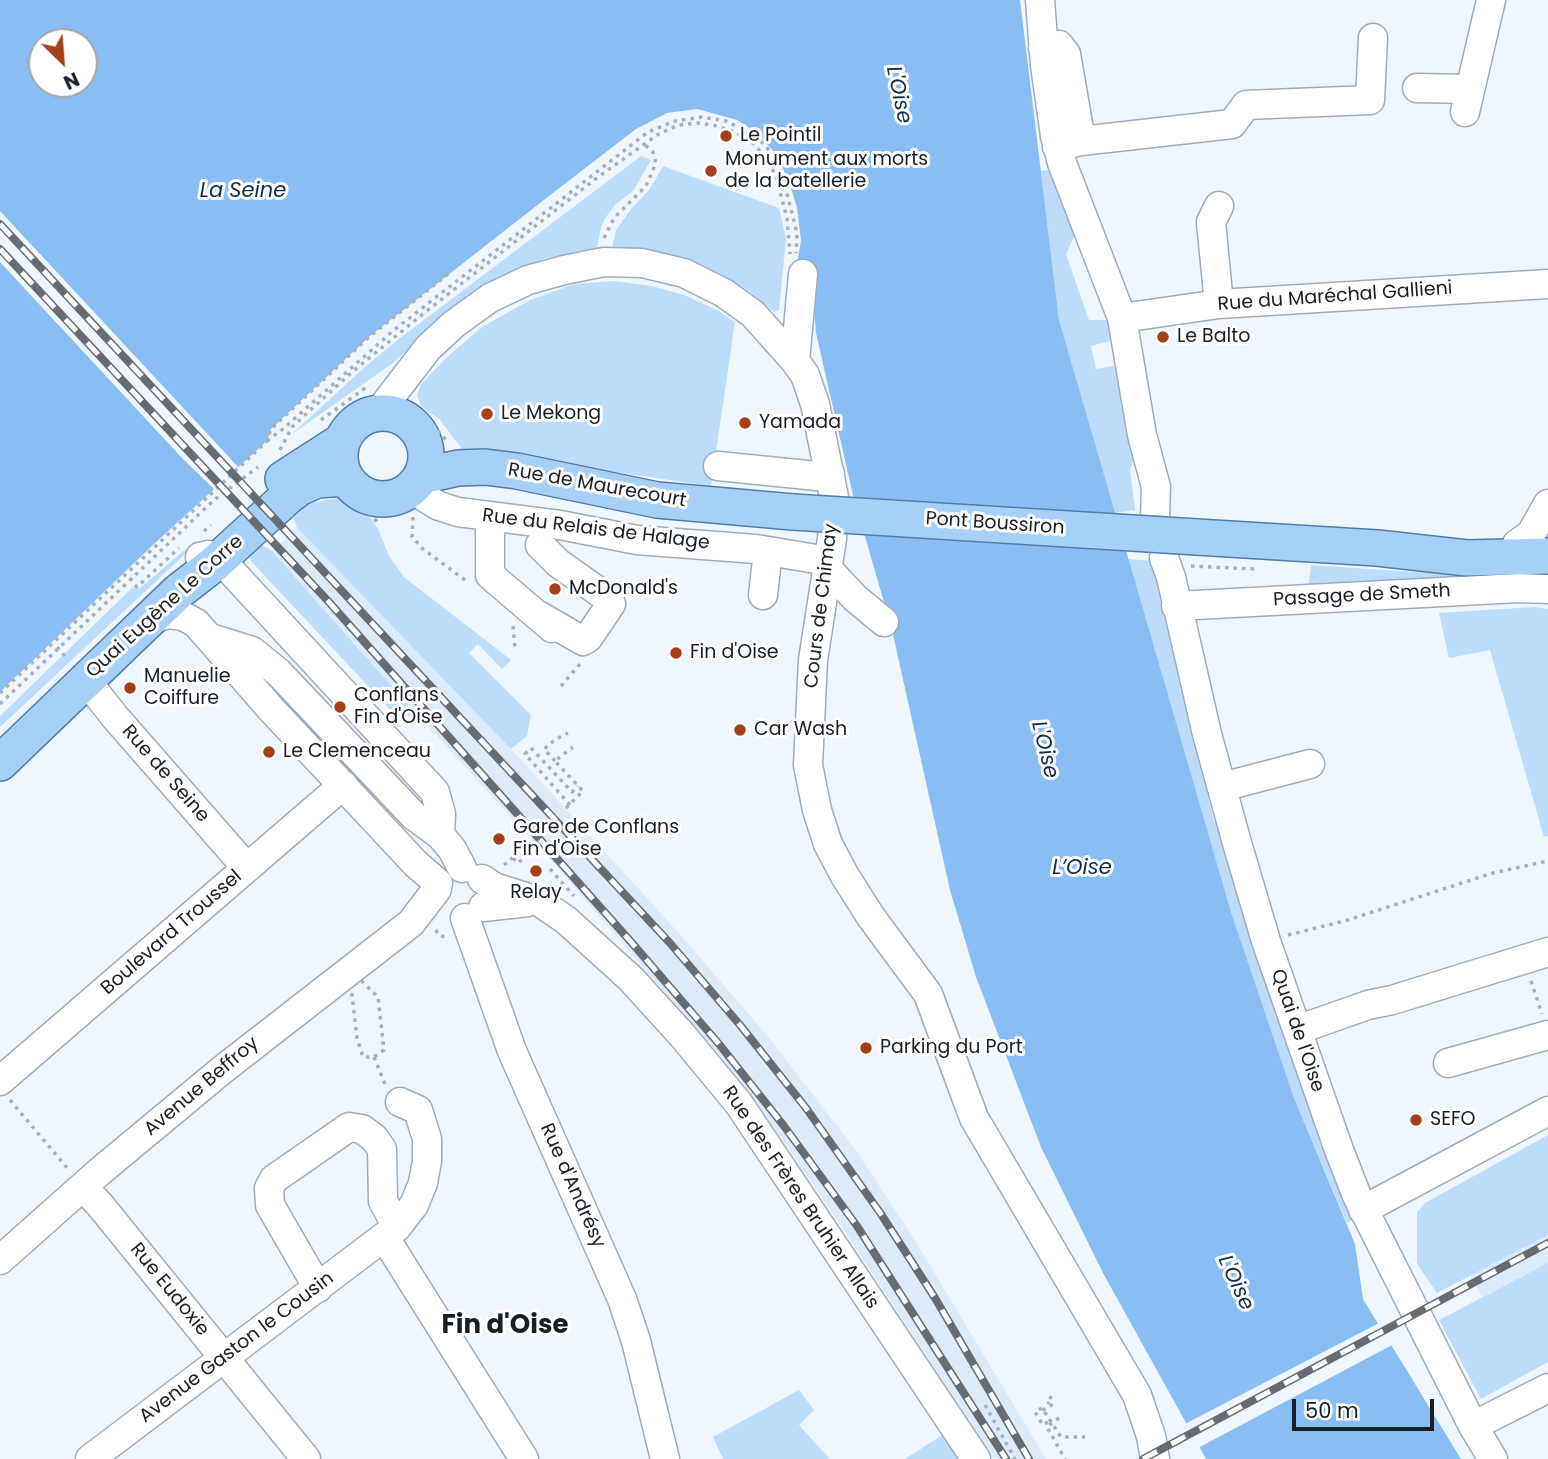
<!DOCTYPE html>
<html>
<head>
<meta charset="utf-8">
<style>
  body { margin:0 }
  #map { position:relative; width:1548px; height:1459px; overflow:hidden; background:#f0f6fd; font-family:Poppins,sans-serif }
  canvas { display:block }
  .north { position:absolute; left:28px; top:28px; width:70px; height:70px; box-sizing:border-box; background:#fff; border:2px solid #a3a5a7; border-radius:50%; rotate:155deg; font-size:19px; font-weight:700; line-height:28px; text-align:center; color:#181e23 }
  .north::after { content:''; display:block; margin:auto; width:24px; height:32px; background:#a53f18; clip-path:polygon(50% 0,100% 100%,50% 72%,0 100%) }
  .scale { position:absolute; left:1292px; top:1399px; width:142px; height:32px; box-sizing:border-box; border:4px solid #181e23; border-top:0; padding-left:9px; font-size:21px; line-height:24px; white-space:nowrap; color:#181e23; -webkit-text-stroke:5px #fff; paint-order:stroke }
</style>
</head>
<body>
<div id="map">
<canvas width="1548" height="1459"></canvas>
<div class="north">N</div>
<div class="scale">50 m</div>
</div>
<script>
const c = document.querySelector('canvas').getContext('2d');
c.lineJoin = 'round';
function fill(path, color) { c.fillStyle = color; c.fill(path, 'evenodd'); }
const shape = rows => new Path2D(rows.map(r => 'M' + r).join(''));
function strokePath(path, color, width, dash) { c.strokeStyle = color; c.lineWidth = width; c.lineCap = dash ? 'butt' : 'round'; c.setLineDash(dash || []); c.stroke(path); }
function label(font, color, halo, rows, align = 'center') {
  c.font = font + ' Poppins,sans-serif'; c.lineWidth = 6; c.setLineDash([]); c.textBaseline = 'middle'; c.strokeStyle = halo; c.fillStyle = color; for (const [text, x, y, turn = 0] of rows) {
    c.save(); c.translate(x, y); c.rotate((+turn || 0) * Math.PI / 180); c.textAlign = isNaN(turn) ? turn : align; if (halo) c.strokeText(text, 0, 0); c.fillText(text, 0, 0); c.restore();
  }
}
const built = shape([
  [297,528,511,749,677,931,770,1039,857,1152,916,1242,1046,1459,993,1459,835,1216,778,1134,719,1056,557,867,410,707,272,551],
  [1548,1235,1548,1263,1482,1297,1470,1275]
]);
const green = shape([
  [641,156,651,160,633,191,616,204,606,217,601,227,597,249,546,258,514,271,481,289,437,323,393,363,292,434,368,364,400,338],
  [663,166,779,208,786,239,779,310,774,312,749,291,700,265,676,257,612,248,616,230,632,208,649,190],
  [1052,169,1075,234,1066,254,1089,320,1111,320,1117,339,1091,346,1096,369,1123,364,1137,461,1132,463,1130,470,1135,510,1114,513,1059,320,1041,171],
  [614,281,652,286,684,295,719,311,735,322,711,486,463,450,439,419,421,406,417,395,421,384,446,358,482,327,530,300,574,284],
  [340,497,368,514,378,529,389,556,404,577,511,660,502,669,478,644,469,653,531,715,527,736,511,749,297,528,292,514,303,505],
  [195,541,197,543,0,727,0,716,133,587,139,589],
  [257,542,272,551,410,707,412,713,409,716,397,717,262,573,251,561,247,551],
  [1127,559,1155,561,1214,821,1224,830,1292,1043,1288,1048,1317,1128,1358,1217,1347,1223,1294,1098,1231,912],
  [1311,565,1414,572,1512,577,1308,590],
  [1534,607,1548,609,1548,836,1544,837,1490,650,1449,658,1439,613],
  [1548,1135,1548,1235,1437,1293,1417,1264,1417,1212,1425,1203],
  [1548,1263,1548,1362,1481,1399,1439,1320],
  [799,1390,814,1410,799,1425,830,1459,723,1459,713,1437],
  [950,1430,975,1459,905,1459]
]);
const water = shape([
  [0,0,1020,0,1059,320,1231,912,1294,1098,1355,1244,1363,1299,1461,1459,1206,1459,1103,1273,1041,1147,976,977,950,890,892,630,853,495,816,333,814,306,796,270,801,240,797,208,789,181,774,152,756,132,737,120,697,109,667,113,636,129,549,196,370,336,271,429,267,441,155,543,0,692],
  [42,42,84,42,84,84,42,84]
]);
const pier = shape([
  [0,211,241,470,217,492,183,459,0,262],
  [1381,1322,1394,1344,1196,1449,1183,1425]
]);
const path = shape([
  [604,238,614,218,646,186,656,163,653,152,644,144],
  [414,406,449,443],
  [321,420,368,386],
  [267,441,284,428,394,330,648,132,675,121,702,117,726,121,750,133,763,143,771,153,783,178,797,233,796,253],
  [280,450,292,427,351,373,424,313,598,177,660,133,679,125,698,123,713,125,735,132,754,144,769,162,776,177,787,218,790,254],
  [356,502,365,507,377,522],
  [413,517,412,537,423,549,469,583],
  [204,531,211,525],
  [1191,566,1254,569],
  [130,578,137,587,179,548],
  [513,626,515,648],
  [57,647,68,660],
  [561,686,580,664],
  [0,693,267,441,271,429,370,336,452,271],
  [0,704,214,500,258,467],
  [555,761,544,749,556,739,568,733],
  [570,805,525,754,531,748,572,792,578,786],
  [566,808,583,791,555,761,573,747],
  [513,858,518,863,527,855],
  [504,865,515,856],
  [550,869,574,896],
  [436,930,438,935,449,938],
  [1288,935,1348,920,1493,873,1548,861],
  [349,969,378,997,384,1050,374,1057,363,1057,357,1038,349,969],
  [1531,981,1542,1014],
  [374,1057,385,1084],
  [10,1100,68,1169],
  [1051,1396,1049,1402,1053,1408],
  [985,1405,1015,1459],
  [1043,1411,1049,1402],
  [1059,1418,1047,1427,1065,1459],
  [1048,1422,1043,1425,1035,1412,1042,1408,1061,1437,1085,1437]
]);
const minor = shape([
  [1040,0,1045,65,1055,136,1062,163,1122,318,1142,435,1156,487,1155,517],
  [1043,48,1059,45,1066,54,1081,141],
  [1417,88,1469,89],
  [1465,112,1491,0],
  [1057,147,1081,141,1232,124,1246,105,1370,100,1373,38],
  [1219,304,1211,222,1219,206],
  [1122,318,1219,304,1548,284],
  [795,361,803,274],
  [378,413,428,348,454,324,490,298,528,280,564,270,604,262,642,263,684,273,724,293,753,314,795,361,805,375,815,404,834,497,832,539,813,660,808,765,817,810,828,844,845,876,871,917,928,994,974,1118,1137,1395,1151,1436,1155,1459],
  [718,466,817,476,830,474],
  [411,489,439,506,458,512,560,525,637,540,756,549,828,561],
  [490,517,490,575,552,628],
  [1517,544,1531,534,1548,504],
  [200,557,209,555,220,559,435,792,441,814,440,835],
  [1164,558,1171,577,1207,734,1237,843,1266,941,1339,1150,1357,1196,1473,1426,1493,1459],
  [827,568,855,598,884,622],
  [763,595,768,551],
  [1176,606,1518,588,1548,589],
  [538,615,583,641,588,638,611,604,609,599,558,563,540,545],
  [147,621,168,614,183,616,196,623,271,709,416,864,438,883],
  [211,638,252,651,278,672,414,816,440,835,452,849,462,868],
  [85,679,115,717,247,868],
  [1222,787,1310,764],
  [482,879,494,887,538,901,566,920,631,979,682,1035,739,1104,976,1459],
  [483,907,528,902],
  [465,918,512,1051,622,1299,636,1341,665,1459],
  [1297,1030,1368,1005,1392,1000,1548,952],
  [1448,1063,1548,1035],
  [0,1081,343,785],
  [83,1187,100,1205,306,1459],
  [1363,1210,1548,1111],
  [385,1238,524,1459],
  [0,1260,98,1173,222,1070,411,923,437,889],
  [318,1288,270,1205,269,1188,274,1179,349,1127,362,1129,374,1138,382,1149,383,1201,397,1227],
  [1473,1426,1548,1388],
  [90,1459,397,1227,414,1205,423,1183,427,1161,427,1139,418,1110,400,1102]
]);
const major = shape([
  '340 456a43 43 0 1 1 86 0a43 43 0 1 1-86 0Z',
  [422,476,458,468,485,467,517,471,657,500,793,512],
  [283,479,342,441],
  [1197,537,1377,548,1467,558,1548,556],
  [0,763,179,591,214,564,286,498,299,488,317,480,345,478]
]);
const rail = shape([
  [0,224,669,942,740,1025,806,1108,881,1214,935,1298,1029,1459],
  [0,249,328,601,632,943,719,1044,784,1126,857,1226,1006,1459],
  [1143,1459,1548,1243]
]);
const majorBridge = shape([
  [793,512,1197,537]
]);
const markers = [
  [726,136,7,"#a53f18"],
  [711,171,7,"#a53f18"],
  [1163,337,7,"#a53f18"],
  [487,414,7,"#a53f18"],
  [745,423,7,"#a53f18"],
  [555,589,7,"#a53f18"],
  [676,653,7,"#a53f18"],
  [130,688,7,"#a53f18"],
  [340,707,7,"#a53f18"],
  [740,730,7,"#a53f18"],
  [269,752,7,"#a53f18"],
  [499,839,7,"#a53f18"],
  [536,871,7,"#a53f18"],
  [866,1048,7,"#a53f18"],
  [1416,1120,7,"#a53f18"]
];
const poiNames = [
  ["Le Pointil",740,136],
  ["Monument aux morts",725,160],
  ["de la batellerie",725,182],
  ["Le Balto",1177,337],
  ["Le Mekong",501,414],
  ["Yamada",759,423],
  ["McDonald's",569,589],
  ["Fin d'Oise",690,653],
  ["Manuelie",144,677],
  ["Coiffure",144,699],
  ["Conflans",354,696],
  ["Fin d'Oise",354,718],
  ["Car Wash",754,730],
  ["Le Clemenceau",283,752],
  ["Gare de Conflans",513,828],
  ["Fin d'Oise",513,850],
  ["Relay",536,893,"center"],
  ["Parking du Port",880,1048],
  ["SEFO",1430,1120]
];
const streetNames = [
  ["Rue du Maréchal Gallieni",1335,297,-4],
  ["Rue de Maurecourt",597,486,10],
  ["Pont Boussiron",995,524,4],
  ["Rue du Relais de Halage",596,530,7],
  ["Passage de Smeth",1362,596,-3],
  ["Cours de Chimay",822,606,-83],
  ["Quai Eugène Le Corre",165,607,-42],
  ["Rue de Seine",165,774,49],
  ["Boulevard Troussel",172,933,-41],
  ["Quai de l'Oise",1297,1031,71],
  ["Avenue Beffroy",202,1087,-40],
  ["Rue d'Andrésy",572,1186,66],
  ["Rue des Frères Bruhier Allais",800,1198,56],
  ["Rue Eudoxie",169,1290,51],
  ["Avenue Gaston le Cousin",237,1348,-37]
];
const waterNames = [
  ["L'Oise",898,95,78],
  ["La Seine",243,192],
  ["L'Oise",1044,750,76],
  ["L’Oise",1082,869],
  ["L'Oise",1235,1283,65]
];
const districtNames = [
  ["Fin d'Oise",505,1326]
];
fill(built, '#ddeaf7');
fill(green, '#bddcfb');
fill(water, '#88bef4');
fill(pier, '#f0f6fd');
strokePath(minor, '#9dacbc', 31);
strokePath(major, '#4f7eaa', 38);
strokePath(path, '#aab0b6', 3.5, [3.5, 5]);
strokePath(minor, '#fff', 28);
strokePath(major, '#a7d0f8', 35);
strokePath(rail, '#666c72', 8);
strokePath(rail, '#fff', 5, [16]);
strokePath(majorBridge, '#4f7eaa', 38, []);
strokePath(majorBridge, '#a7d0f8', 35);
for (const [x, y, r, color] of markers) { const dot = new Path2D(); dot.arc(x, y, r, 0, 2 * Math.PI); c.fillStyle = color; c.fill(dot); strokePath(dot, '#fff', 2.5); }
label('19px', '#181e23', '#fff', poiNames, 'left');
label('19px', '#181e23', '#fff', streetNames);
label('italic 21px', '#0f2c47', '#fff', waterNames);
label('bold 26px', '#181e23', '#fff', districtNames);
</script>
</body>
</html>
